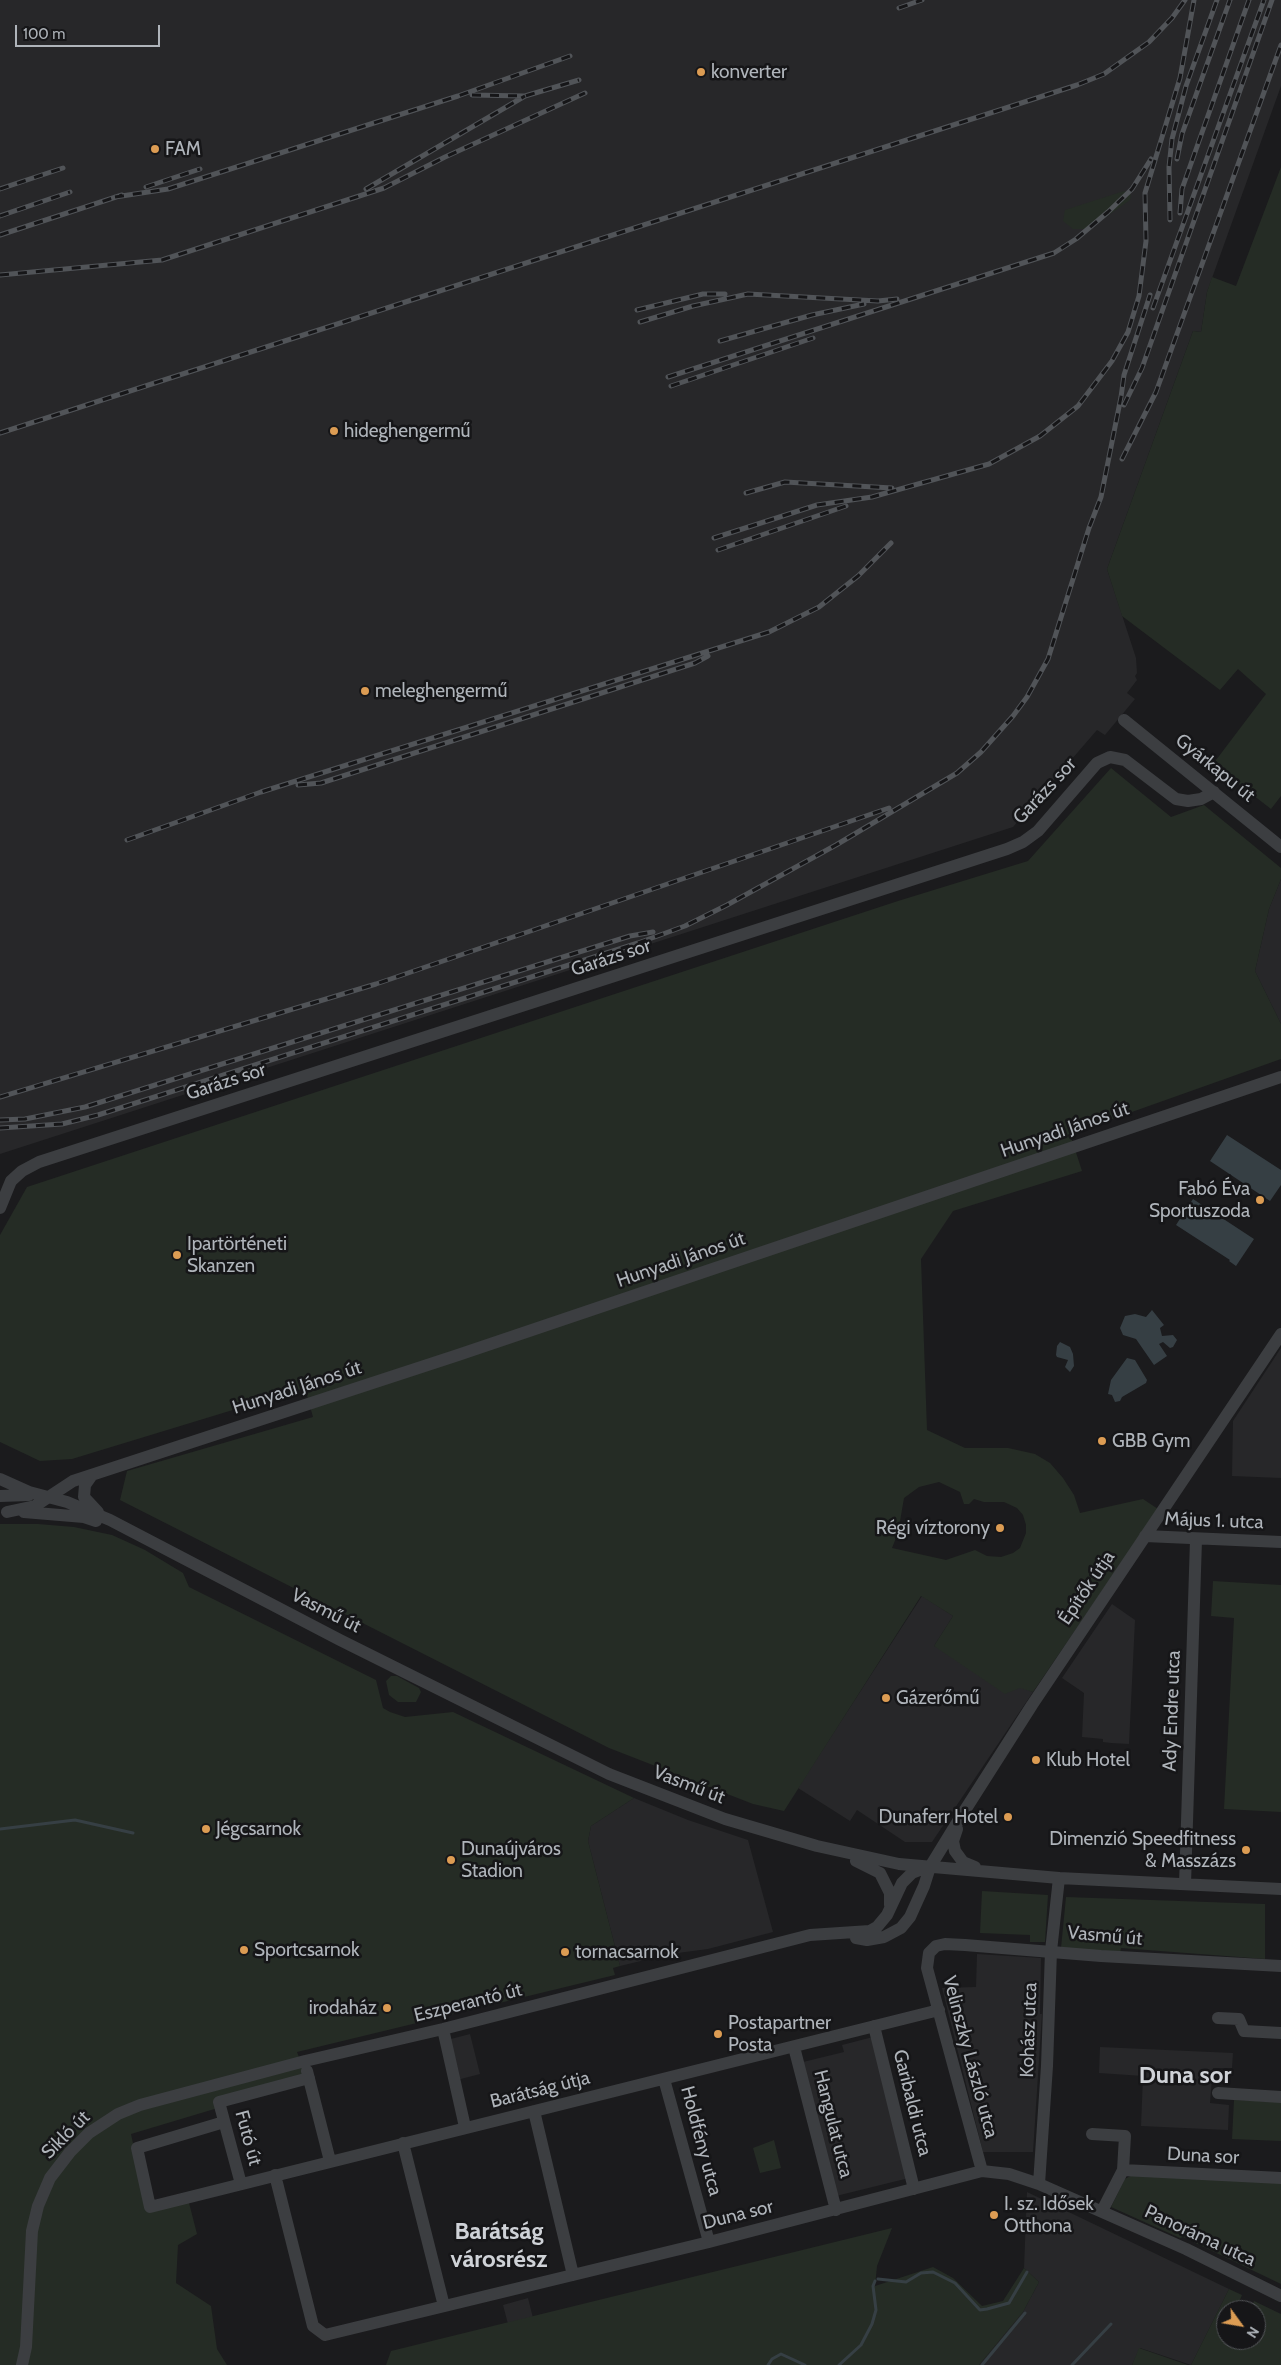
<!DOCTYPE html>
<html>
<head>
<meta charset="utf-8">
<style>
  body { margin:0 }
  #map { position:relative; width:1281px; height:2365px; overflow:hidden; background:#1b1b1d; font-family:Cabin,sans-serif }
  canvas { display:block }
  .north { position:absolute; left:1216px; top:2300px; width:50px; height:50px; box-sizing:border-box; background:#161618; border:1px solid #535559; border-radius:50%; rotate:122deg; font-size:14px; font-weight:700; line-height:20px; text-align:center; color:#afb4ba }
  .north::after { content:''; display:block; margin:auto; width:18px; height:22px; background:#dc9c53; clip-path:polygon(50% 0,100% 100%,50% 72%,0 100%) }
  .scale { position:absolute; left:15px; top:25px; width:145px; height:22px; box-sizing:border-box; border:2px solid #afb4ba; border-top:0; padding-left:6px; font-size:15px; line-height:18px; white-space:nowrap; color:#afb4ba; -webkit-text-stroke:4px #161618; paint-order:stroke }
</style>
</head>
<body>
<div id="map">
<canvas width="1281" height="2365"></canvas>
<div class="north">N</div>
<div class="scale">100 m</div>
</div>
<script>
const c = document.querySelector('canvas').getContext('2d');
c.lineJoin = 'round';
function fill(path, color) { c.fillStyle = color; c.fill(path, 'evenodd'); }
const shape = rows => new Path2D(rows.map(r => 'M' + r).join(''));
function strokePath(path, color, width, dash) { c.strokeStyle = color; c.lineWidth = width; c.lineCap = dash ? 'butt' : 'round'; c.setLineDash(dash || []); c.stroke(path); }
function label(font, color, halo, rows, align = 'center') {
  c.font = font + ' Cabin,sans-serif'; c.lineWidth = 5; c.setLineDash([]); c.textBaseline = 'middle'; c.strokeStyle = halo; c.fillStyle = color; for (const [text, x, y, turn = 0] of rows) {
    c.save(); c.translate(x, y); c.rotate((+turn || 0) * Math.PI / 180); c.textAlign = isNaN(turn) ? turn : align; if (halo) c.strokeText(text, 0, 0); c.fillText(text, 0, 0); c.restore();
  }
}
const built = shape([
  [0,0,1281,0,1281,86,1207,292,1201,332,1193,331,1107,569,1136,658,1137,673,1135,676,1137,680,1127,693,1135,699,1105,735,1097,730,1013,827,0,1154],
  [1281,879,1281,1024,1255,971,1269,909],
  [1281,1348,1281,1478,1232,1476,1233,1421],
  [922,1596,953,1616,934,1646,1033,1692,932,1842,905,1842,857,1810,850,1821,798,1788],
  [1112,1604,1135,1620,1129,1744,1111,1743,1103,1742,1103,1739,1082,1737,1084,1693,1062,1678],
  [634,1798,688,1820,748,1840,773,1932,708,1949,670,1954,620,1966,588,1841,591,1826],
  [977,1954,1041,1958,1040,2014,1042,2014,1033,2152,983,2152,942,1988,976,1987],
  [470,2034,480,2074,457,2080,447,2040],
  [873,2037,909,2178,836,2196,803,2062,844,2052,842,2045],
  [1100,2047,1233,2053,1232,2068,1213,2068,1212,2079,1210,2103,1229,2105,1228,2130,1141,2126,1143,2076,1099,2073],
  [1027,2192,1229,2289,1191,2365,1140,2348,1132,2365,979,2365,1023,2312,1039,2282,1024,2268],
  [528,2298,533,2318,508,2324,503,2305]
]);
const green = shape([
  [1281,167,1281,796,1271,809,1213,764,1266,694,1238,669,1220,690,1122,616,1107,569,1193,331,1201,332,1207,292,1212,277,1236,286],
  [1124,191,1131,195,1130,200,1089,229,1073,229,1063,221,1065,210],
  [1111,768,1171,817,1204,805,1281,868,1281,879,1269,909,1255,971,1281,1024,1281,1059,1070,1134,1082,1171,953,1211,921,1259,927,1430,965,1448,1008,1448,1035,1454,1050,1463,1063,1478,1074,1495,1080,1513,1143,1499,1158,1509,1033,1692,1020,1688,1005,1694,934,1646,953,1616,921,1596,784,1811,753,1804,609,1748,120,1500,127,1471,313,1417,305,1388,72,1459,40,1461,0,1442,0,1235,27,1187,898,901,1028,861],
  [939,1482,960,1492,964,1504,969,1504,974,1499,984,1502,1004,1502,1017,1508,1023,1515,1026,1525,1026,1533,1020,1548,1013,1553,1001,1557,987,1556,975,1550,946,1560,892,1548,898,1533,904,1498,919,1487],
  [0,1524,38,1524,74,1527,112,1535,145,1550,183,1573,189,1587,376,1680,383,1708,390,1712,405,1717,453,1712,634,1798,591,1826,588,1841,620,1966,613,1968,615,1975,297,2052,308,2081,131,2134,147,2209,188,2199,197,2234,178,2245,176,2283,211,2306,217,2349,227,2365,0,2365],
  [1213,1581,1281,1585,1281,1812,1224,1809,1234,1618,1211,1616],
  [391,1676,397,1676,419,1688,421,1692,416,1702,398,1702,389,1695,386,1681],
  [982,1891,1048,1895,1045,1942,1030,1942,1030,1935,980,1933],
  [1066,1897,1265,1904,1265,1959,1121,1948,1120,1954,1061,1948],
  [1234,2100,1281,2102,1281,2141,1232,2139],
  [774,2140,781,2168,760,2173,753,2148],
  [1132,2175,1281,2183,1281,2284,1183,2237,1180,2238,1111,2207,1125,2179],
  [892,2228,877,2266,875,2286,933,2267,953,2278,982,2306,1003,2301,1024,2268,1039,2282,1023,2312,979,2365,386,2365,391,2351],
  [1229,2289,1242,2295,1239,2302,1251,2308,1254,2301,1281,2314,1281,2365,1191,2365],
  [1226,2310,1256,2310,1256,2340,1226,2340],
  [1139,2348,1188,2365,1132,2365]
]);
const water = shape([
  [1227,1135,1281,1170,1281,1185,1270,1201,1210,1161],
  [1193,1199,1254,1239,1236,1266,1229,1261,1230,1260,1176,1225],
  [1152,1310,1164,1325,1160,1328,1162,1336,1173,1335,1177,1340,1173,1347,1170,1348,1163,1342,1159,1344,1167,1356,1154,1365,1136,1339,1123,1335,1120,1328,1125,1316,1135,1314,1146,1317],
  [1060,1342,1070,1347,1073,1354,1074,1366,1070,1372,1065,1367,1068,1360,1057,1357,1056,1355,1057,1346],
  [1127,1358,1135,1360,1147,1380,1146,1383,1122,1397,1120,1401,1115,1402,1112,1395,1108,1394,1111,1380]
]);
const stream = shape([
  [0,1829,75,1820,133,1833],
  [878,2279,906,2282,921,2273,933,2272,955,2283,980,2310,987,2309,1009,2303,1027,2272],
  [768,2365,772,2359,781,2354,805,2365],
  [839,2365,861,2345,872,2324,876,2310,873,2286,875,2281],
  [982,2365,1025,2313],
  [1072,2365,1111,2324]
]);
const minor = shape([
  [1124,720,1281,847],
  [0,1208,11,1181,22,1171,39,1162,1007,849,1023,842,1038,831,1097,763,1110,757,1125,760,1176,799,1188,801,1201,799,1214,792],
  [92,1475,85,1485,84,1497,98,1512],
  [0,1479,29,1492,67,1502,110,1520,340,1640,609,1774,725,1819,817,1846,899,1864,1059,1878,1281,1889],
  [0,1496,29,1495],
  [7,1512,35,1506,73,1481,458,1355,1281,1077],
  [24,1512,84,1517,96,1521],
  [1145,1536,1281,1542],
  [957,1829,953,1841,955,1851,963,1862,975,1867],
  [856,1861,880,1873,890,1893,890,1905],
  [1185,1884,1196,1540],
  [856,1938,867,1940,884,1937,901,1928,910,1917,924,1886,930,1867,960,1818,1032,1705,1281,1334],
  [1218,2018,1239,2019,1244,2031,1281,2033],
  [874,2026,914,2189],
  [443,2029,465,2127],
  [794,2047,836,2210],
  [307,2071,330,2161],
  [664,2079,709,2242],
  [1218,2093,1281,2097],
  [534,2111,573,2275],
  [224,2122,137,2148,150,2207,939,2010],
  [1092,2134,1125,2136,1123,2170,1102,2211],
  [403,2143,444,2306],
  [1123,2170,1281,2178],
  [982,2171,927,1968,929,1953,936,1946,945,1944,965,1945,1101,1956,1281,1966],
  [275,2175,313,2326,325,2335,709,2242,982,2171,1009,2174,1039,2184,1186,2249,1281,2296],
  [241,2184,219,2102,309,2078],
  [1039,2184,1047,2066,1051,1951,1059,1878],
  [22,2365,26,2347,32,2231,38,2206,50,2178,70,2152,89,2133,118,2114,140,2105,305,2061,443,2029,810,1935,870,1931,877,1927,887,1915,902,1883,912,1873,925,1868]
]);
const rail = shape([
  [899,8,922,0],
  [472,95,525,96,579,80],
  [1177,159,1182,134,1230,0],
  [146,187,200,169],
  [0,189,63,168],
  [366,189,525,96],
  [115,197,168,189,458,96,570,56],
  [1180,213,1182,189,1249,0],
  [0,216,70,192],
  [1170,220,1169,167,1172,139,1186,86,1217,0],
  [0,235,122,195],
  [0,275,162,260,384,188,445,157,585,93],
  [1153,308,1264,0],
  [637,310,703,294,725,294],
  [640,322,693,306,748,294,878,301,897,299],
  [720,341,812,315,864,304],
  [668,377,1054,253,1076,239,1108,212,1132,189,1151,159],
  [671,386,813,338],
  [1124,405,1142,368,1272,0],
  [0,433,1077,85,1104,74,1149,42,1172,18,1185,0],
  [1122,459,1156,392,1281,45],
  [746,493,785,482,892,488],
  [714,538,817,505,872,497,989,464,1040,436,1078,406,1112,361,1128,332,1139,296,1146,241,1145,193,1180,78,1194,0],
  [718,550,846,506],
  [298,785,321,783,695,663,708,656],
  [127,840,261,792,769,632,819,607,858,576,891,543],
  [0,1097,376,984,889,808],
  [0,1120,25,1119,85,1107,630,936,653,932],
  [0,1128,62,1124,98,1115,638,943,685,926,727,905,836,845,957,773,981,752,1013,716,1027,697,1048,659,1089,528,1101,497,1121,397,1124,375,1150,295]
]);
const markers = [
  [701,72,5,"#dc9c53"],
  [155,149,5,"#dc9c53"],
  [334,431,5,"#dc9c53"],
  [365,691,5,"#dc9c53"],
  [1260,1200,5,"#dc9c53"],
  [177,1255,5,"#dc9c53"],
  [1102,1441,5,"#dc9c53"],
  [1000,1528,5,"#dc9c53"],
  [886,1698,5,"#dc9c53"],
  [1036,1760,5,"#dc9c53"],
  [1008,1817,5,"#dc9c53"],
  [206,1829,5,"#dc9c53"],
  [1246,1850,5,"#dc9c53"],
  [451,1860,5,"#dc9c53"],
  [244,1950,5,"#dc9c53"],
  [565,1952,5,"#dc9c53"],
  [387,2008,5,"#dc9c53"],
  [718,2034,5,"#dc9c53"],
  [994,2215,5,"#dc9c53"]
];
const poiNames = [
  ["konverter",711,72],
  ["FAM",165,149],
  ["hideghengermű",344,431],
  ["meleghengermű",375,691],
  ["Fabó Éva",1250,1189,"right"],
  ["Sportuszoda",1250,1211,"right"],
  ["Ipartörténeti",187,1244],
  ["Skanzen",187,1266],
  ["GBB Gym",1112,1441],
  ["Régi víztorony",990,1528,"right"],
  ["Gázerőmű",896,1698],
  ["Klub Hotel",1046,1760],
  ["Dunaferr Hotel",998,1817,"right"],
  ["Jégcsarnok",216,1829],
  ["Dimenzió Speedfitness",1236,1839,"right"],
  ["& Masszázs",1236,1861,"right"],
  ["Dunaújváros",461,1849],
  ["Stadion",461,1871],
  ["Sportcsarnok",254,1950],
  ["tornacsarnok",575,1952],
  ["irodaház",377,2008,"right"],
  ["Postapartner",728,2023],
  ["Posta",728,2045],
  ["I. sz. Idősek",1004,2204],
  ["Otthona",1004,2226]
];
const streetNames = [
  ["Gyárkapu út",1215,768,39],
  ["Garázs sor",1045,791,-47],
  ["Garázs sor",611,958,-18],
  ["Garázs sor",226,1082,-18],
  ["Hunyadi János út",1065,1130,-19],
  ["Hunyadi János út",681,1260,-19],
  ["Hunyadi János út",297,1388,-18],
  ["Május 1. utca",1214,1521,2],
  ["Építők útja",1087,1588,-56],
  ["Vasmű út",326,1611,27],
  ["Ady Endre utca",1172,1711,-88],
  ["Vasmű út",689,1785,21],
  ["Vasmű út",1105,1936,5],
  ["Eszperantó út",468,2003,-14],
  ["Kohász utca",1029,2030,-88],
  ["Velinszky László utca",970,2057,75],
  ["Barátság útja",540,2090,-14],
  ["Garibaldi utca",912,2103,76],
  ["Hangulat utca",833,2124,76],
  ["Sikló út",66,2135,-45],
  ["Futó út",248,2138,75],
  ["Holdfény utca",701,2141,75],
  ["Duna sor",1203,2156,3],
  ["Duna sor",738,2215,-14],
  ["Panoráma utca",1200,2236,25]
];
const districtNames = [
  ["Duna sor",1185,2076],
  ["Barátság",499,2232],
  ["városrész",499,2260]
];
fill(built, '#272729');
fill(green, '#252c25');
fill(water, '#363f44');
strokePath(stream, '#363f44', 3);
strokePath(minor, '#3c3e41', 12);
strokePath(rail, '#515458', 5);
strokePath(rail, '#161618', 3, [9]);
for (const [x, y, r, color] of markers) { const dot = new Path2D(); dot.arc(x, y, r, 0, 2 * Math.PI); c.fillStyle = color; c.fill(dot); strokePath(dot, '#161618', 2); }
label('19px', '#afb4ba', '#161618', poiNames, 'left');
label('19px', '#afb4ba', '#161618', streetNames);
label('bold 24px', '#cfd2d7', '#161618', districtNames);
</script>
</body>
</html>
